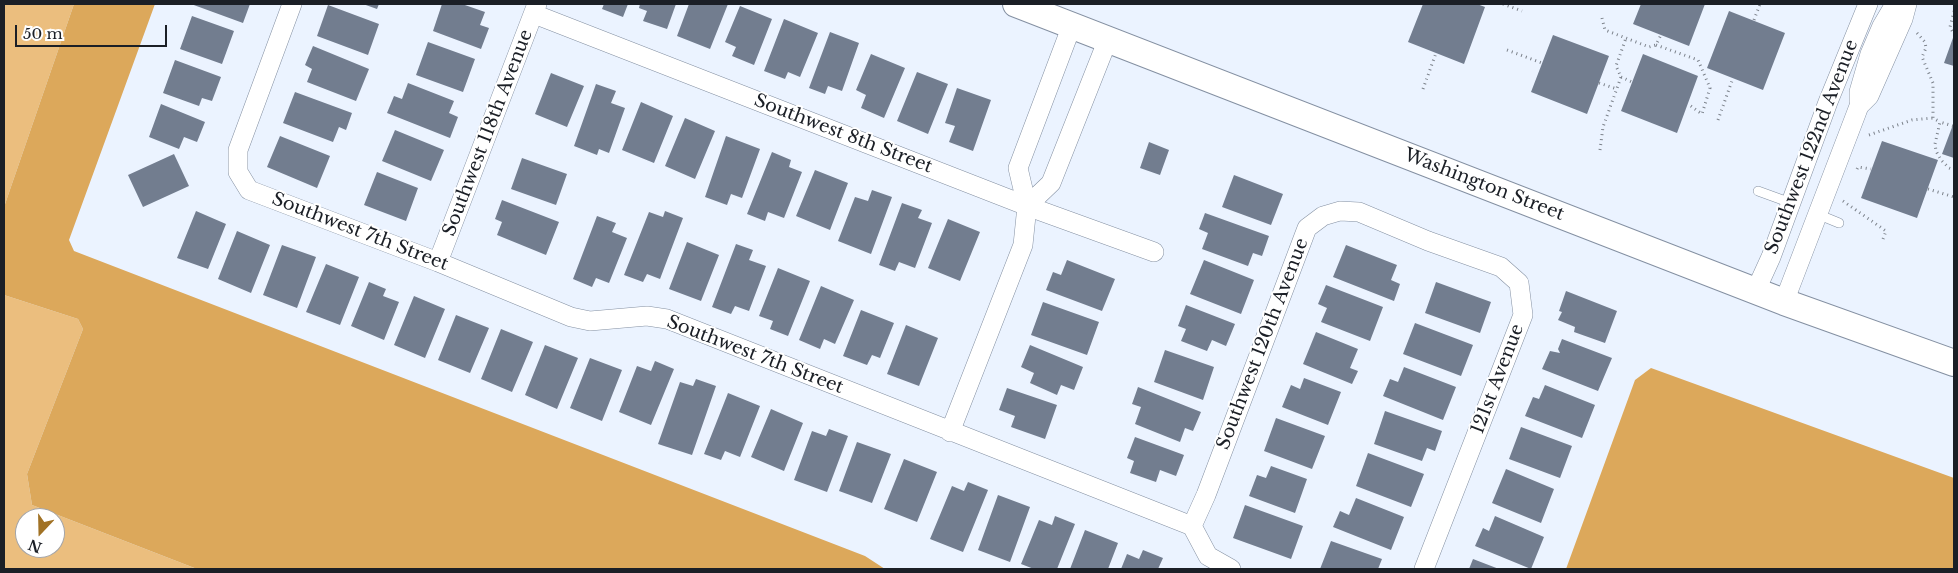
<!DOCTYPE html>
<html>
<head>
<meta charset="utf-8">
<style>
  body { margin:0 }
  #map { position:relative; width:1958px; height:573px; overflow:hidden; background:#ebf3ff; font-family:"Libre Baskerville",serif }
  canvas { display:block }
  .frame { position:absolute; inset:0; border:5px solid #1b1f26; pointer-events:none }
  .north { position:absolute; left:15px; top:508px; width:50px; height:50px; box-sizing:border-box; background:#fff; border:1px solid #a4a5a8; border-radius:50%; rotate:201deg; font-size:14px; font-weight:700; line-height:20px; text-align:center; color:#1b1f26 }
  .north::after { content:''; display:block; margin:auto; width:18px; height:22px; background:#a17225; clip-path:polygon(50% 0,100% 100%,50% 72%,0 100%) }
  .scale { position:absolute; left:15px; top:25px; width:152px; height:22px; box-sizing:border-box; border:2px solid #1b1f26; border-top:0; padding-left:6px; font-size:15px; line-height:18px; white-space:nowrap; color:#1b1f26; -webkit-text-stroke:4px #fff; paint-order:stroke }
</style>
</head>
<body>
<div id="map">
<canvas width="1958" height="573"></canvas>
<div class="frame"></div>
<div class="north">N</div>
<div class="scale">50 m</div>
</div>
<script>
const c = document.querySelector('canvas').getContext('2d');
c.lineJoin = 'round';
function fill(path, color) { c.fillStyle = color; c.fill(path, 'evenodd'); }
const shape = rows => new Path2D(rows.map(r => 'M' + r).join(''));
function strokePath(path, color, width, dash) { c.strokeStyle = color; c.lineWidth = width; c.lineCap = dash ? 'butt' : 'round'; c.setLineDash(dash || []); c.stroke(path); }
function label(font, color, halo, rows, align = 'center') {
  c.font = font + ' "Libre Baskerville",serif'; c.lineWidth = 4; c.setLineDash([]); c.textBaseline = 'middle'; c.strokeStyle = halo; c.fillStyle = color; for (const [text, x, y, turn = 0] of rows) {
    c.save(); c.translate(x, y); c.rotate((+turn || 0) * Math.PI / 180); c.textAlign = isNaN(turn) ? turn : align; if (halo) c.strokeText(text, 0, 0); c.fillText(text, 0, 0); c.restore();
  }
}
const green = shape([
  [4,4,74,4,4,207],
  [4,295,78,319,83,329,27,474,32,505,197,569,4,569],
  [25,518,55,518,55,548,25,548]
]);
const water = shape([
  [74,4,155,4,69,240,74,251,865,556,885,569,197,569,32,505,27,474,83,329,78,319,4,295,4,207],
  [1651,368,1954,478,1954,569,1566,569,1635,380]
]);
const building = shape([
  [191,4,250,4,243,23],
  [363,4,379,4,377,9],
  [442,4,462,4,485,12,480,25,489,28,481,49,433,31],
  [604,4,628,4,623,17,602,9],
  [640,4,676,4,667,29,643,21,647,11,639,8],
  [689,4,728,4,710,49,677,36],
  [1423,4,1477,4,1485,7,1464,64,1408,42],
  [1641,4,1705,4,1689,46,1633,24],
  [328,5,379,24,368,55,317,36],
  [740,6,772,19,754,65,732,56,736,47,725,42],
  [1729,11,1785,33,1763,90,1707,68],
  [192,16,234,31,222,64,180,49],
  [784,19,818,33,800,77,788,72,785,79,764,71],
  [830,32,859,43,842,91,828,86,825,94,809,88],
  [1553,35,1609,56,1587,114,1531,92],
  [1954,35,1954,66,1944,63],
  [428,42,475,59,463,92,416,75],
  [313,46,369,69,356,101,307,82,312,69,305,65],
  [871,54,905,68,884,118,861,108,866,95,856,90],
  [1643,54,1698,76,1677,133,1621,111],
  [175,60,221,77,212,101,202,98,199,106,163,93],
  [917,72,948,84,928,134,897,121],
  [551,73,584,86,567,127,535,114],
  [408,83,454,101,449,113,458,117,450,138,387,113,394,96,402,99],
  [596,84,616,91,611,103,625,108,609,153,599,149,597,155,574,146],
  [957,88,991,100,973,151,949,142,955,126,945,123],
  [295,92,352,113,346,130,339,127,333,142,283,123],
  [641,102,673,116,654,163,622,150],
  [161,104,205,122,197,142,184,137,179,149,149,137],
  [685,118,715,131,695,179,665,166],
  [1954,122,1954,158,1942,154],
  [395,130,444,150,431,181,382,161],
  [280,136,330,156,317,188,267,167],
  [726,136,760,149,742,198,731,194,727,205,705,197],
  [1882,141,1938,160,1917,218,1861,198],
  [1149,142,1169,150,1160,175,1140,168],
  [772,152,791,160,789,167,802,172,784,218,768,212,765,221,747,214],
  [174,154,189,186,143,207,128,175],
  [522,158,567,174,556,205,511,189],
  [815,170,848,183,830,230,796,216],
  [377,172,418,188,406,221,364,205],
  [1234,175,1283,194,1271,225,1222,207],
  [872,190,892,197,871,254,838,241,855,197,868,201],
  [502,200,559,222,546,255,497,235,502,222,495,219],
  [902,203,922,210,918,218,932,223,915,268,899,262,895,271,879,265],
  [196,211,226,224,208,269,177,258],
  [665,211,683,218,660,279,647,274,643,282,624,275,649,212,663,217],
  [1205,213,1269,236,1262,256,1253,253,1248,266,1202,249,1208,233,1199,229],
  [597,216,616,223,612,232,627,238,609,283,596,278,592,287,573,279],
  [948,219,980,232,960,281,928,268],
  [237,231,270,245,251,293,218,279],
  [687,242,719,255,701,301,669,289],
  [736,244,753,250,749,260,766,266,749,311,735,306,731,314,712,307],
  [282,245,316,257,297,308,263,295],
  [1346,245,1397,265,1391,280,1400,284,1394,301,1333,277],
  [1067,260,1115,279,1102,311,1046,290,1053,272,1061,275],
  [1204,260,1254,280,1241,314,1190,294],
  [326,264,359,277,340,325,306,312],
  [778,268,810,281,788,336,770,329,773,321,759,316],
  [369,282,386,289,383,296,399,302,384,340,351,326],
  [1436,282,1491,302,1480,333,1425,313],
  [1326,285,1383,307,1370,341,1321,322,1327,308,1318,304],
  [821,286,854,300,835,344,824,339,820,349,799,340],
  [1566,291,1617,311,1605,343,1574,332,1575,327,1558,320,1562,312,1559,311],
  [414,296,445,309,425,358,394,345],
  [1043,302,1099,322,1087,355,1031,335],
  [1186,305,1235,324,1226,346,1212,340,1207,351,1181,341,1186,329,1178,326],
  [861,310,894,323,880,358,872,355,867,365,843,356],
  [456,315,489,328,470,373,438,360],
  [1415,323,1473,345,1461,376,1403,354],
  [906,325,938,338,919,386,887,374],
  [501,329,533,342,512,392,481,379],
  [1316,332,1358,349,1350,368,1358,371,1352,384,1303,364],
  [1562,339,1612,358,1598,391,1542,369,1550,351,1560,353,1558,349],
  [545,345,578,358,557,409,525,395],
  [1030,345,1083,367,1074,390,1061,385,1057,395,1030,383,1034,373,1021,367],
  [1165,350,1214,367,1203,400,1154,382],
  [590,358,622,370,602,421,570,408],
  [655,361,674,369,651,425,619,412,637,366,651,371],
  [1404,367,1456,387,1443,420,1383,396,1390,379,1398,382],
  [1304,378,1341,392,1328,425,1282,407,1291,385,1300,389],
  [696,379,716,386,692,455,658,444,680,382,693,386],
  [1545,385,1595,405,1582,438,1525,416,1533,397,1539,399],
  [1138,387,1201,412,1193,431,1185,428,1180,442,1135,424,1141,407,1132,404],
  [1007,388,1057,405,1045,439,1011,427,1015,416,999,410],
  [728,393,760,406,740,457,725,451,721,460,704,454],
  [771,409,803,423,784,471,751,457],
  [1385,411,1442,431,1435,451,1427,448,1422,461,1374,444],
  [1276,418,1325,436,1312,469,1264,451],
  [1521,427,1572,446,1560,478,1509,459],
  [829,429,848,436,827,492,794,480,812,431,826,436],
  [1135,437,1184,455,1176,476,1160,470,1156,482,1130,473,1134,461,1127,458],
  [857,442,891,454,872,503,839,491],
  [1368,453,1424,474,1411,507,1356,486],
  [904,459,937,472,917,522,884,509],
  [1271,466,1307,479,1295,513,1249,496,1257,475,1266,478],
  [1506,469,1554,489,1541,523,1492,503],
  [968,482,988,490,963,552,930,539,952,486,964,491],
  [998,495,1030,507,1010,562,978,550],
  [1356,498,1404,517,1391,550,1333,527,1340,511,1349,515],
  [1245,505,1303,526,1291,559,1233,538],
  [1055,516,1075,524,1057,569,1034,569,1021,564,1039,520,1052,525],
  [1495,516,1544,537,1531,569,1475,546,1483,528,1489,531],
  [1085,530,1118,543,1108,569,1070,569],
  [1331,541,1382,559,1378,569,1320,569],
  [1143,550,1163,558,1158,569,1121,569,1127,554,1139,559],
  [1473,559,1499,569,1469,569]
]);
const path = shape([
  [1503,4,1522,11],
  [1954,11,1950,27,1954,34],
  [1602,18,1605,30,1649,47,1656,45,1661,35],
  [1754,20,1760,4],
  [1917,33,1925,42,1926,48,1922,57,1933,83,1933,118,1940,122],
  [1656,45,1698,60,1710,88,1702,114,1688,104],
  [1507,50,1542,63],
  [1621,77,1632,82],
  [1599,83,1617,89],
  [1423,89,1436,53],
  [1718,120,1733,78],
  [1953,126,1940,122,1935,144,1936,151,1941,160,1949,168,1954,170],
  [1869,135,1912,120,1933,118],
  [1600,150,1603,127,1621,77,1616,66,1626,38],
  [1857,169,1858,167,1871,169],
  [1928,189,1954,197],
  [1843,201,1886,231,1882,242]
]);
const lane = shape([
  [1758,191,1791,203],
  [1817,214,1839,223]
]);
const street = shape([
  [292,4,238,150,238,172,249,190,438,262,571,317,590,321,647,316,667,319,1192,526,1208,556,1231,569],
  [534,14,1027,206,1154,252],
  [1859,102,1859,92,1870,54,1882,26,1895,4,1901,4],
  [1027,206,1051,183,1108,39],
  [438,262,537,4],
  [1756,290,1771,257,1828,102,1868,4],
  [1784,302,1856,114,1859,106,1869,96,1903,19,1907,4],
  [950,432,1023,245,1027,206,1018,168,1072,25],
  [1192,526,1206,495,1307,228,1323,216,1340,211,1359,212,1428,241,1501,267,1519,283,1523,315,1424,569]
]);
const secondary = shape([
  [1016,4,1784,302,1954,363]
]);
const streetNames = [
  ["Southwest 118th Avenue",488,133,-69],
  ["Southwest 8th Street",843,134,21],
  ["Southwest 122nd Avenue",1812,147,-69],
  ["Washington Street",1484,185,21],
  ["Southwest 7th Street",360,232,21],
  ["Southwest 120th Avenue",1263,344,-69],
  ["Southwest 7th Street",755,355,21],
  ["121st Avenue",1498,379,-69]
];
fill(green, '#ebbe7e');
fill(water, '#dca85b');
fill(building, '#727d8f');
strokePath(lane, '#8490a2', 10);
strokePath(street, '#8490a2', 20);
strokePath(secondary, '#8490a2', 28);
strokePath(path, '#7c828b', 3, [1, 4]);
strokePath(lane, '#fff', 9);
strokePath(street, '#fff', 19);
strokePath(secondary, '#fff', 26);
label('18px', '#1b1f26', '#fff', streetNames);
</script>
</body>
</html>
